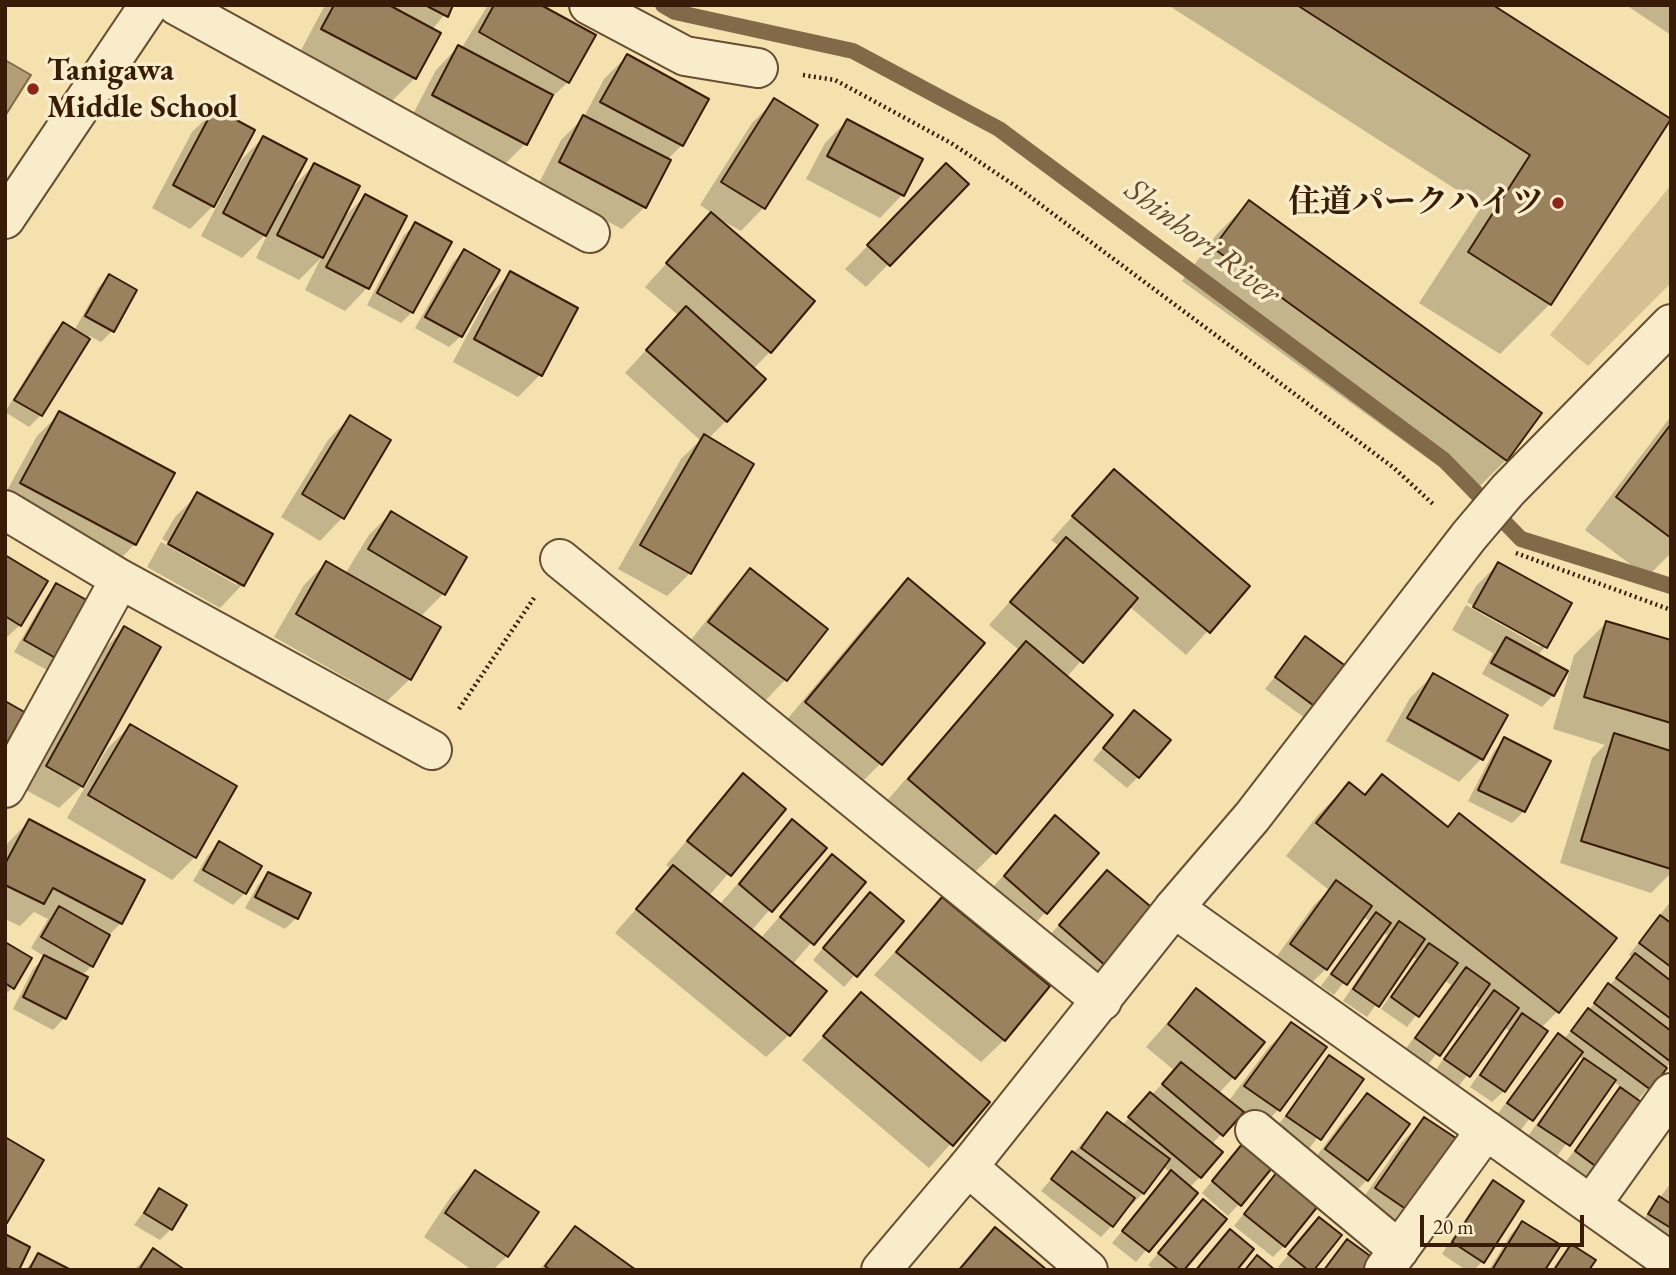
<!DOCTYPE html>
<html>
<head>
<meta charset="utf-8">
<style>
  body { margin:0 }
  #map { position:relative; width:1676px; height:1275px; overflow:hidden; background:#f4e1ae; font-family:"EB Garamond",serif }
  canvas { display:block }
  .frame { position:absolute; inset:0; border:7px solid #381c07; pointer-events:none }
  .scale { position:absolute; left:1420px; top:1215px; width:164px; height:32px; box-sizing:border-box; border:4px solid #381c07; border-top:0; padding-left:9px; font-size:21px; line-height:24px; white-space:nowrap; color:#381c07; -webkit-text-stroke:5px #f8ecca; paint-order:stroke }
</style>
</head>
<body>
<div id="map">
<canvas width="1676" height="1275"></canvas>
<div class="frame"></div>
<div class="scale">20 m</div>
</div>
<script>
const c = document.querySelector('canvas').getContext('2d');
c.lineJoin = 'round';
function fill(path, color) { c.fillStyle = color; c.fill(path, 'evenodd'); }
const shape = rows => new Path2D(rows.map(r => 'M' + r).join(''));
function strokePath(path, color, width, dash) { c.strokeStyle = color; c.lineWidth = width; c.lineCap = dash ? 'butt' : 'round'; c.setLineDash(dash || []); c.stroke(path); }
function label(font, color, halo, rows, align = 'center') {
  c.font = font + ' "EB Garamond","Noto Serif JP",serif'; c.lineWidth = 7; c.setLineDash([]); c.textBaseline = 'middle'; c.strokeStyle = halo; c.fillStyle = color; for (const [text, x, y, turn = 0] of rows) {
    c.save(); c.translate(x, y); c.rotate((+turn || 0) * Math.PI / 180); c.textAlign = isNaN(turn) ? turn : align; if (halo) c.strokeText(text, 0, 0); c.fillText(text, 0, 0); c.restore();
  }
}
const green = shape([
  [1671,185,1671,283,1588,366,1550,335]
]);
const water = shape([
  [5,60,31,75,5,116,5,60]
]);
const shadow = shape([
  [325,5,452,5,432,30,415,78,392,101,300,52],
  [488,5,538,5,568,82,547,102,525,144,503,166,411,118,436,70,458,47,461,49],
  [1168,5,1490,5,1668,120,1550,304,1500,354,1419,303,1482,206],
  [1626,5,1671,5,1671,35],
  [627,56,682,145,667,160,645,207,622,229,538,185,561,140,584,117,604,79],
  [775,100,815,126,763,208,741,231,712,215,770,352,753,369,726,421,708,439,690,573,667,596,618,569,681,459,700,440,625,373,678,315,645,287,712,213,700,205,752,123],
  [215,110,213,206,190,229,152,208,192,132],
  [847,121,902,195,880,218,806,179,825,143],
  [263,138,289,191,314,165,341,220,365,196,404,217,367,288,345,311,305,290,321,258,299,280,256,258,269,231,242,258,201,236,241,160],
  [946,166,966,184,866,287,845,269],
  [1249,202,1506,460,1474,492,1182,281,1217,234],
  [416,224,412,312,401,323,367,305,404,235],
  [464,251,461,336,449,347,415,328,453,262],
  [510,274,541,374,518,397,453,362,488,296],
  [109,276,135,291,112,331,101,342,90,336,41,415,29,427,5,412,52,335,63,324,74,331,98,288],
  [60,413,135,544,112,567,5,494,37,436],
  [1671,416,1671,553,1647,577,1585,530],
  [350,417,389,440,342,518,320,541,281,517,328,440],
  [1114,471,1248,586,1186,655,1129,606,1066,678,1111,716,994,853,962,885,877,812,1019,650,989,625,1059,546,1051,540],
  [198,494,270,535,242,585,220,608,147,567,161,542,237,585,237,581,162,539,175,517],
  [391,513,443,594,420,617,410,679,387,701,274,637,304,585,326,563,345,574,369,535],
  [5,557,20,625,5,639],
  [1498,564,1570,604,1545,647,1537,656,1553,695,1542,707,1482,674,1493,653,1452,630,1466,605,1540,647,1540,643,1467,602,1476,586],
  [750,571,825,629,785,680,763,703,687,645,728,593],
  [908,581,983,643,880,764,848,796,774,735,876,613],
  [57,585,58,659,47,670,14,652,46,597],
  [1606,623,1671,642,1671,873,1651,893,1560,863,1592,758,1605,745,1553,729,1574,655],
  [125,628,82,786,59,808,24,789,102,651],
  [1306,638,1349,670,1309,721,1265,689],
  [1433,675,1506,716,1481,759,1459,782,1386,741,1410,698],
  [1123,724,1138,777,1127,788,1093,760],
  [130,726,195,857,172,880,67,818,107,749],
  [1505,739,1524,811,1512,823,1468,801,1494,751],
  [743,775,784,809,708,897,719,905,792,822,824,848,751,931,760,939,832,856,863,882,792,965,789,1035,766,1057,615,933,671,869,666,865],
  [1382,776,1447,828,1459,815,1557,1012,1541,1028,1504,1091,1492,1102,1470,1087,1509,1031,1504,1027,1458,1087,1435,1071,1479,1008,1474,1004,1427,1066,1405,1050,1451,985,1444,980,1407,1027,1381,1009,1416,959,1412,955,1367,1017,1343,1001,1387,935,1383,932,1334,995,1321,986,1369,921,1363,916,1326,969,1303,991,1269,967,1314,905,1329,890,1286,856,1317,816,1349,784,1363,795],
  [1056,818,1046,912,1024,935,982,899],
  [29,821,121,923,108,936,92,966,81,976,85,978,64,1018,53,1030,13,1009,33,969,45,957,31,948,48,919,34,912,20,926,5,919,5,846],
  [220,843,260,867,245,893,233,905,193,881,208,855],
  [1107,872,1106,965,1084,988,1038,948],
  [269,874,308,894,296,918,285,929,245,908,258,885],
  [942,899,1004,1040,981,1062,874,975],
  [1671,901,1671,1062,1637,1101,1597,1167,1586,1178,1565,1163,1622,1088,1613,1081,1557,1156,1528,1136,1584,1060,1578,1056,1520,1131,1497,1115,1547,1047,1558,1036,1563,1040,1633,958,1629,955],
  [859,905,902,921,844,987,813,960],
  [5,944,13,987,5,995],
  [1196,990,1234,1077,1218,1094,1228,1102,1269,1047,1292,1024,1324,1048,1278,1110,1256,1133,1236,1119,1211,1145,1200,1177,1189,1188,1195,1193,1136,1262,1112,1243,1171,1173,1162,1166,1143,1193,1101,1237,1041,1191,1107,1114,1122,1125,1175,1071,1146,1047],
  [861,995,988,1102,929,1168,802,1060],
  [1329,1058,1361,1080,1308,1150,1276,1128],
  [1367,1095,1408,1125,1367,1180,1344,1203,1304,1173,1345,1118],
  [1425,1119,1459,1143,1389,1235,1354,1211,1402,1142],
  [1236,1152,1239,1204,1228,1216,1202,1193],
  [475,1172,507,1256,493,1270,472,1270,424,1237,452,1195],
  [1493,1183,1482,1262,1474,1270,1466,1270,1442,1254,1482,1194],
  [1671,1183,1671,1247,1638,1226],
  [1266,1186,1284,1246,1273,1257,1234,1226],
  [159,1190,171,1229,160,1240,134,1225],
  [1203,1201,1182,1270,1154,1270,1148,1265],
  [1319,1219,1312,1270,1283,1270,1278,1267],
  [1522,1223,1543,1270,1489,1270,1511,1234],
  [575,1228,633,1270,539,1270],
  [995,1229,1045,1270,957,1270],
  [1347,1241,1368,1270,1323,1270,1336,1252],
  [1571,1246,1587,1270,1552,1270,1560,1258],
  [154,1250,182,1270,134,1270],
  [38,1255,67,1270,25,1270]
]);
const stream = shape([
  [663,5,675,12,853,51,999,129,1444,460,1521,539,1671,586]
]);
const building = shape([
  [334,5,389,5,441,33,416,79,321,29,334,5],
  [425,5,453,5,448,17,425,5],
  [494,5,541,5,596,35,569,83,479,32,494,5],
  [1297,5,1493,5,1671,119,1551,305,1468,252,1530,155,1297,5],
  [458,45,553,95,527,145,432,95,458,45],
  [627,54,709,99,683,146,600,102,627,54],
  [774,98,818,125,765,209,721,182,774,98],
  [214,108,255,130,214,207,173,185,214,108],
  [583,115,671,160,646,208,559,162,583,115],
  [847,119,923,159,904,196,827,156,847,119],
  [263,136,307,159,266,236,223,213,263,136],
  [314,163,360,186,323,258,277,235,314,163],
  [946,163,969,184,890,266,867,245,946,163],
  [365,194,407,216,369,289,326,267,365,194],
  [1249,200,1542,413,1507,461,1213,248,1249,200],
  [711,212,815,301,771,353,666,263,711,212],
  [415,222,452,242,413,313,377,293,415,222],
  [464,249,500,270,462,337,425,317,464,249],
  [510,271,578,308,542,376,474,339,510,271],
  [109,274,137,290,114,332,85,316,109,274],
  [686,306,766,379,727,422,646,350,686,306],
  [63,322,90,339,42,416,14,400,63,322],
  [59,411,175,473,136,545,20,483,59,411],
  [350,415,391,440,344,519,302,494,350,415],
  [1671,424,1671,538,1616,497,1671,424],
  [704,434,754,464,691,574,640,545,704,434],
  [1114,469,1250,586,1210,633,1072,516,1114,469],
  [197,492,273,534,244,586,168,544,197,492],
  [391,511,467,557,445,595,368,549,391,511],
  [1066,537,1138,598,1083,663,1010,602,1066,537],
  [5,555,48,581,21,626,5,616,5,555],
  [326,561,441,627,411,680,296,614,326,561],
  [1498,562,1572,603,1547,648,1473,607,1498,562],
  [750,568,828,629,787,681,708,622,750,568],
  [908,578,985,643,882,765,805,702,908,578],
  [56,583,92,603,59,660,24,640,56,583],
  [1606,621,1671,640,1671,723,1584,697,1606,621],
  [124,626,161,647,83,787,46,766,124,626],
  [1305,636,1351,670,1321,711,1275,677,1305,636],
  [1506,637,1568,671,1554,696,1491,663,1506,637],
  [1026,641,1113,715,996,854,908,779,1026,641],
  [1433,673,1508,715,1483,760,1407,718,1433,673],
  [5,701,28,714,5,752,5,701],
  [1134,710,1171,740,1139,778,1103,748,1134,710],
  [130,724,237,786,196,858,88,795,130,724],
  [1614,733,1671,751,1671,869,1581,841,1614,733],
  [1504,737,1551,761,1525,812,1478,790,1504,737],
  [743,773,786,809,731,876,687,841,743,773],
  [1382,774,1448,827,1459,813,1617,938,1559,1013,1316,823,1349,782,1365,795,1382,774],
  [1055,815,1099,853,1047,914,1004,876,1055,815],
  [29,819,145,880,122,924,53,888,44,904,5,885,5,864,29,819],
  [792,819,827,848,772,912,739,884,792,819],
  [219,841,262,866,246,894,203,870,219,841],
  [832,854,866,882,814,945,780,917,832,854],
  [673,865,827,991,790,1036,636,909,673,865],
  [1107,870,1156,911,1107,967,1059,925,1107,870],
  [268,872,311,893,298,919,255,897,268,872],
  [1336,880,1372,906,1327,970,1290,944,1336,880],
  [870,892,904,921,857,977,823,948,870,892],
  [942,897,1050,986,1005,1041,896,952,942,897],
  [59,906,110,935,93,967,41,937,59,906],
  [1376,912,1391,923,1347,985,1331,974,1376,912],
  [1660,915,1671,923,1671,967,1639,943,1660,915],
  [1399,921,1425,939,1379,1007,1353,989,1399,921],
  [5,942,32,958,14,989,5,983,5,942],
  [1429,943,1458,963,1419,1017,1391,997,1429,943],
  [1635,953,1671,981,1671,1019,1616,978,1635,953],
  [44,955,88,977,66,1019,23,997,44,955],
  [1466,967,1490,984,1440,1056,1415,1038,1466,967],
  [1608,983,1671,1031,1671,1062,1594,1003,1608,983],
  [1196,988,1265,1042,1235,1079,1168,1024,1196,988],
  [1494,990,1519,1008,1470,1077,1444,1059,1494,990],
  [861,992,990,1102,953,1146,823,1036,861,992],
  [1588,1008,1667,1068,1651,1090,1571,1031,1588,1008],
  [1522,1013,1548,1031,1505,1092,1480,1075,1522,1013],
  [1291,1022,1327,1047,1280,1111,1244,1086,1291,1022],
  [1558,1033,1583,1052,1533,1121,1507,1103,1558,1033],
  [1329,1055,1364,1079,1321,1140,1286,1116,1329,1055],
  [1584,1058,1616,1080,1570,1146,1538,1125,1584,1058],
  [1181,1062,1244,1112,1223,1136,1162,1084,1181,1062],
  [1620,1087,1644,1104,1598,1168,1575,1151,1620,1087],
  [1150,1092,1223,1152,1201,1178,1128,1117,1150,1092],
  [1367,1093,1410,1124,1368,1181,1325,1149,1367,1093],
  [1107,1112,1170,1159,1144,1194,1081,1148,1107,1112],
  [1424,1117,1462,1142,1413,1214,1375,1188,1424,1117],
  [5,1137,44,1160,7,1223,5,1222,5,1137],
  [1247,1138,1276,1163,1241,1206,1212,1181,1247,1138],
  [1072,1151,1135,1198,1113,1227,1051,1179,1072,1151],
  [475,1170,539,1212,508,1257,445,1213,475,1170],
  [1171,1170,1198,1193,1149,1252,1122,1231,1171,1170],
  [1277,1172,1318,1206,1285,1247,1244,1214,1277,1172],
  [1493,1180,1524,1201,1484,1263,1452,1242,1493,1180],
  [159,1188,187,1205,172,1230,144,1213,159,1188],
  [1659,1196,1671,1204,1671,1228,1648,1214,1659,1196],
  [1203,1199,1227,1219,1184,1270,1179,1270,1158,1253,1203,1199],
  [1319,1217,1342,1235,1314,1270,1308,1270,1288,1254,1319,1217],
  [1522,1221,1561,1245,1545,1270,1492,1270,1522,1221],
  [575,1226,636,1270,550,1270,545,1266,575,1226],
  [995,1227,1047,1270,959,1270,995,1227],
  [1230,1229,1254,1249,1237,1270,1196,1270,1230,1229],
  [5,1234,30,1247,19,1270,5,1268,5,1234],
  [1347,1239,1377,1261,1371,1270,1324,1270,1347,1239],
  [1571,1244,1596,1260,1589,1270,1554,1270,1571,1244],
  [153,1248,185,1270,139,1270,153,1248],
  [38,1253,71,1270,29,1270,38,1253],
  [1257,1255,1275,1270,1245,1270,1257,1255]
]);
const path = shape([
  [803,75,835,80,951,143,1017,187,1394,468,1434,505],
  [1516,553,1671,610],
  [459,709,534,598]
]);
const minor = shape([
  [176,5,590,233],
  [589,5,685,56,758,68],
  [5,510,120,579,432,750],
  [560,559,1102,1001],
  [5,788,120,579],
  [1174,908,1671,1262],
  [1255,1130,1399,1250],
  [968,1167,1088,1270],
  [1591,1205,1671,1093],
  [1384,1270,1486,1130]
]);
const tertiary = shape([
  [5,219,149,5],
  [881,1270,968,1167,1174,908,1252,817,1469,536,1508,490,1671,324]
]);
const markers = [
  [33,89,7,"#8f2418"],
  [1558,203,7,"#8f2418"]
];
const poiNames = [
  ["Tanigawa",47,71],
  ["Middle School",47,108],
  ["住道パークハイツ",1544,203,"right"]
];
const waterNames = [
  ["Shinhori River",1202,242,37]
];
fill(green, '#d4c092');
fill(water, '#b49e75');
strokePath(water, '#826a49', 2);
fill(shadow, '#0003');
strokePath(stream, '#826a49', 16);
fill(building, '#9a825e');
strokePath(building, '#381c07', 2);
strokePath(minor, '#674d31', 42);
strokePath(tertiary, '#674d31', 42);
strokePath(path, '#381c07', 4.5, [2, 3.5]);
strokePath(minor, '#f8ecca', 38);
strokePath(tertiary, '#f8ecca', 38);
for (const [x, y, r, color] of markers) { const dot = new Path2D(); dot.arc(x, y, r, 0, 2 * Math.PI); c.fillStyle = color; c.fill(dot); strokePath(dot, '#f8ecca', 2.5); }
label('bold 32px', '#381c07', '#f8ecca', poiNames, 'left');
label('italic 33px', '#634a2e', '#f8ecca', waterNames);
</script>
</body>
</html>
